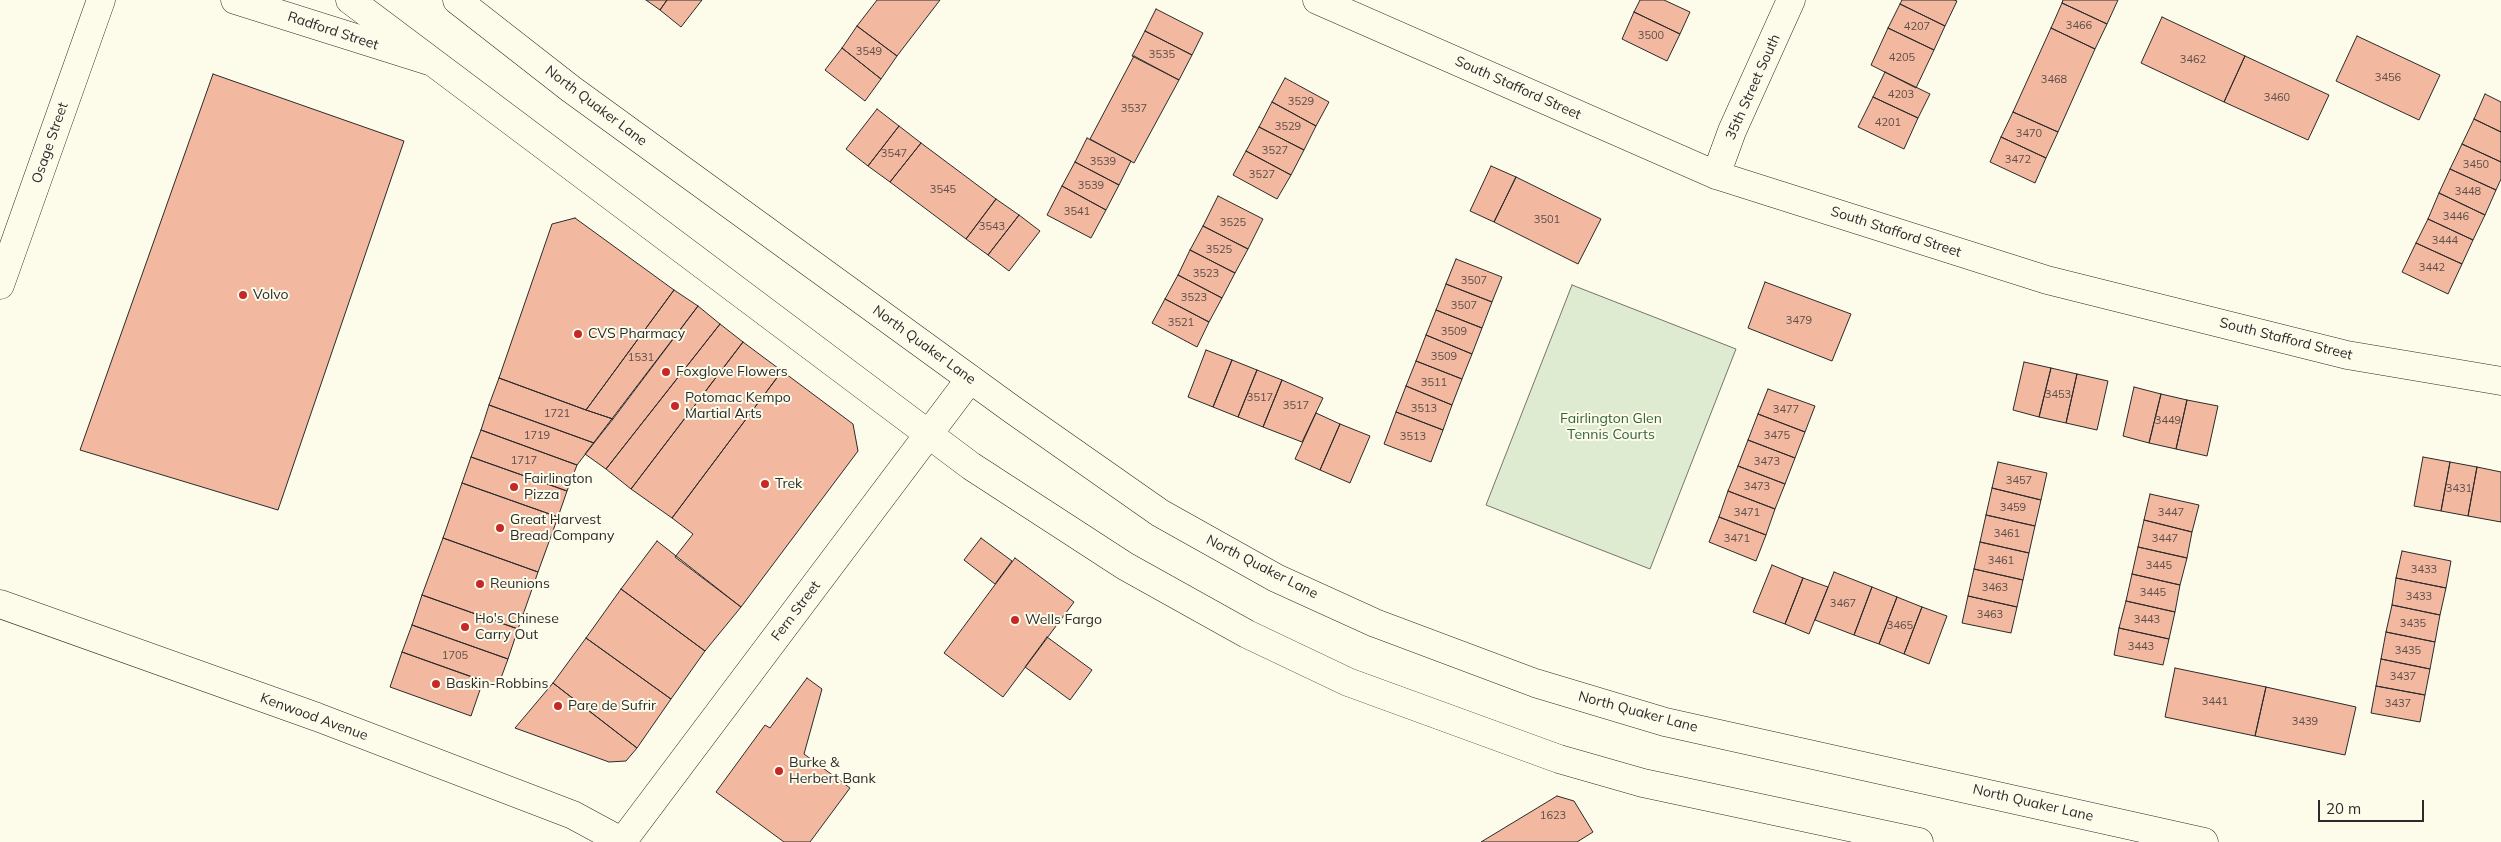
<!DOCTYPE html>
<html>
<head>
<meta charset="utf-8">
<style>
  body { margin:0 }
  #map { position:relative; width:2501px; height:842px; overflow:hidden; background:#fdfbea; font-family:Mulish,sans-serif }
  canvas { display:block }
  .scale { position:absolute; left:2318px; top:800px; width:106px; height:22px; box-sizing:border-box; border:2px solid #2b2b2b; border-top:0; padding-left:6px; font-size:15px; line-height:18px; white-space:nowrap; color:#2b2b2b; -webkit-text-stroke:4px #fdfbea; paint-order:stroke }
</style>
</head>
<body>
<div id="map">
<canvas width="2501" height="842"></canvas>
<div class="scale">20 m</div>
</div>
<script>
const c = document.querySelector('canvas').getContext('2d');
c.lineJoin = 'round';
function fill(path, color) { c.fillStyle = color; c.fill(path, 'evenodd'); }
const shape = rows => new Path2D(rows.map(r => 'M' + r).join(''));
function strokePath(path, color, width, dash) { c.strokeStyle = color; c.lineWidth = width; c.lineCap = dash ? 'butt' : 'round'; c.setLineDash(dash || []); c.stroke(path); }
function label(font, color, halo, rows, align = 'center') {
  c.font = font + ' Mulish,sans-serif'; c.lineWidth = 4; c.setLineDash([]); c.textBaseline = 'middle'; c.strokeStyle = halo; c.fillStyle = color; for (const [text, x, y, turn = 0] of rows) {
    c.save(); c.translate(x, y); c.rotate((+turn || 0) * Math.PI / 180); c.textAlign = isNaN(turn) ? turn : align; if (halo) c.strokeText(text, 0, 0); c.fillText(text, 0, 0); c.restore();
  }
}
const green = shape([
  [1572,285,1736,349,1650,569,1486,505,1572,285]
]);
const building = shape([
  [646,0,667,0,660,10,646,0],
  [667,0,702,0,681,27,660,10,667,0],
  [877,0,940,0,897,56,857,26,877,0],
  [1640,0,1664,0,1690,12,1680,34,1634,12,1640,0],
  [1902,0,1954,0,1957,1,1945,26,1900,4,1902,0],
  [2063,0,2118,0,2107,24,2062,3,2063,0],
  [2062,3,2107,24,2095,49,2051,28,2062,3],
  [1900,4,1945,26,1934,50,1888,28,1900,4],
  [1156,9,1203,33,1192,55,1145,31,1156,9],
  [1634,12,1680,34,1667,61,1622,39,1634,12],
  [2162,17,2245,56,2224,102,2141,63,2162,17],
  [857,26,897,56,881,79,842,48,857,26],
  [1888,28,1934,50,1916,88,1871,65,1888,28],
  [2051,28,2095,49,2058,132,2013,112,2051,28],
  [1145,31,1192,55,1179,80,1132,56,1145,31],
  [2357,36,2440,75,2419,120,2336,81,2357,36],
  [842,48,881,79,865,101,825,70,842,48],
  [1134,56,1179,80,1134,163,1090,139,1134,56],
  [2245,56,2329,95,2308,140,2224,102,2245,56],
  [1885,72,1930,94,1918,118,1873,97,1885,72],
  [213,74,404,141,278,510,80,450,213,74],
  [1285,78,1329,102,1316,126,1272,102,1285,78],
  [2485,94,2501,102,2501,132,2474,119,2485,94],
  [1873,97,1918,118,1904,149,1858,127,1873,97],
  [1272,102,1316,126,1304,150,1259,127,1272,102],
  [877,109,899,126,868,166,846,149,877,109],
  [2013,112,2058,132,2046,158,2001,137,2013,112],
  [2474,119,2501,132,2501,162,2462,144,2474,119],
  [899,126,921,143,890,182,868,166,899,126],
  [1259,127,1304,150,1291,175,1246,151,1259,127],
  [2001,137,2046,158,2035,183,1990,162,2001,137],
  [1087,138,1131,161,1119,185,1075,162,1087,138],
  [921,143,996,199,966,239,890,182,921,143],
  [2462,144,2501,162,2501,179,2496,190,2450,169,2462,144],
  [1246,151,1291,175,1277,199,1233,175,1246,151],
  [1075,162,1119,185,1106,210,1062,186,1075,162],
  [1491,166,1516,177,1494,222,1470,211,1491,166],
  [2450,169,2496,190,2485,215,2439,193,2450,169],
  [1516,177,1601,219,1578,264,1494,222,1516,177],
  [1062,186,1106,210,1091,238,1047,215,1062,186],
  [2439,193,2485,215,2473,240,2428,219,2439,193],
  [1218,196,1263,219,1248,249,1203,226,1218,196],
  [996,199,1019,215,988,255,966,239,996,199],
  [1019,215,1040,231,1009,271,988,255,1019,215],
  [575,218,674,290,586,410,499,378,552,224,575,218],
  [2428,219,2473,240,2462,264,2416,243,2428,219],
  [1203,226,1248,249,1235,273,1190,250,1203,226],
  [2416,243,2462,264,2448,294,2402,272,2416,243],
  [1190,250,1235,273,1222,298,1178,275,1190,250],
  [1456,259,1502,277,1492,302,1446,284,1456,259],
  [1178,275,1222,298,1209,322,1165,299,1178,275],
  [1765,282,1851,314,1832,361,1748,328,1765,282],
  [1446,284,1492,302,1482,328,1436,310,1446,284],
  [674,290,698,306,613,419,586,410,674,290],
  [1165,299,1209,322,1197,347,1152,323,1165,299],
  [698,306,720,324,606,469,585,454,698,306],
  [1436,310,1482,328,1472,354,1426,335,1436,310],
  [720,324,743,342,631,489,606,469,720,324],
  [1426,335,1472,354,1462,379,1416,361,1426,335],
  [743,342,782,371,672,518,631,489,743,342],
  [1206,350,1232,360,1213,407,1188,397,1206,350],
  [1232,360,1257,370,1238,417,1213,407,1232,360],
  [1416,361,1462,379,1452,405,1406,386,1416,361],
  [2024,362,2051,368,2039,417,2013,410,2024,362],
  [2051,368,2077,374,2066,423,2039,417,2051,368],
  [1257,370,1282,380,1263,427,1238,417,1257,370],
  [782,371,853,424,858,451,741,607,675,557,693,534,672,518,782,371],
  [2077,374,2108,381,2097,430,2066,423,2077,374],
  [499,378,586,410,613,419,594,443,489,405,499,378],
  [1282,380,1323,398,1302,442,1263,427,1282,380],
  [1406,386,1452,405,1443,430,1396,412,1406,386],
  [2134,387,2161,394,2149,443,2123,436,2134,387],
  [1768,389,1815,406,1805,432,1758,414,1768,389],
  [2161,394,2187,400,2176,449,2149,443,2161,394],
  [2187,400,2218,406,2207,456,2176,449,2187,400],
  [489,405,594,443,577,465,481,430,489,405],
  [1396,412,1443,430,1431,462,1384,444,1396,412],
  [1316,413,1340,424,1320,470,1295,459,1316,413],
  [1758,414,1805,432,1795,458,1748,440,1758,414],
  [1340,424,1370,436,1350,483,1320,470,1340,424],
  [481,430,577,465,567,491,471,457,481,430],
  [1748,440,1795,458,1785,484,1738,466,1748,440],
  [471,457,567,491,558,517,462,483,471,457],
  [2423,457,2450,462,2441,511,2414,506,2423,457],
  [1998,462,2047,473,2041,500,1992,488,1998,462],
  [2450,462,2477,467,2468,516,2441,511,2450,462],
  [1738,466,1785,484,1775,509,1728,491,1738,466],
  [2477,467,2501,472,2501,522,2468,516,2477,467],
  [462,483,558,517,538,572,443,538,462,483],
  [1992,488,2041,500,2035,526,1986,515,1992,488],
  [1728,491,1775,509,1766,535,1719,517,1728,491],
  [2150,494,2199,505,2192,532,2144,520,2150,494],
  [1986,515,2035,526,2029,553,1980,542,1986,515],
  [1719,517,1766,535,1756,561,1709,542,1719,517],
  [2144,520,2192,532,2187,558,2138,547,2144,520],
  [443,538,538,572,518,629,422,595,443,538],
  [981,538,1012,561,995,584,964,560,981,538],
  [657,541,741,607,705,651,621,589,657,541],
  [1980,542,2029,553,2023,580,1974,569,1980,542],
  [2138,547,2187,558,2180,585,2132,574,2138,547],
  [2402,551,2451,561,2446,588,2396,578,2402,551],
  [1015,558,1074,602,1003,697,944,653,1015,558],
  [1772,565,1803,578,1785,624,1753,612,1772,565],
  [1974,569,2023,580,2017,607,1968,596,1974,569],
  [1834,572,1872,587,1854,635,1815,620,1834,572],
  [2132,574,2180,585,2175,612,2126,601,2132,574],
  [1803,578,1828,587,1809,634,1785,624,1803,578],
  [2396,578,2446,588,2440,615,2392,605,2396,578],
  [1872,587,1897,597,1879,644,1854,635,1872,587],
  [621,589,705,651,671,699,586,638,621,589],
  [422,595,518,629,508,659,412,625,422,595],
  [1968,596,2017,607,2011,633,1962,623,1968,596],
  [1897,597,1922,607,1904,654,1879,644,1897,597],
  [2126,601,2175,612,2169,639,2119,628,2126,601],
  [2392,605,2440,615,2435,642,2386,632,2392,605],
  [1922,607,1947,616,1929,664,1904,654,1922,607],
  [412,625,508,659,498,686,402,652,412,625],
  [2119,628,2169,639,2163,665,2114,655,2119,628],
  [2386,632,2435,642,2430,669,2381,659,2386,632],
  [1047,637,1092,670,1070,700,1025,667,1047,637],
  [586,638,671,699,637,748,553,683,586,638],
  [402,652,483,681,471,716,390,687,402,652],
  [2381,659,2430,669,2425,695,2376,686,2381,659],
  [2175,668,2266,687,2255,736,2165,717,2175,668],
  [807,678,822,689,804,754,850,788,810,842,784,842,716,792,765,725,770,728,807,678],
  [553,683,637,748,626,761,609,762,515,728,553,683],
  [2376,686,2425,695,2420,722,2371,713,2376,686],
  [2266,687,2356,707,2345,755,2255,736,2266,687],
  [1557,796,1574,801,1593,832,1577,842,1481,842,1557,796]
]);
const minor = shape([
  [235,0,429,61],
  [1317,0,1716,175,2047,280,2347,355,2501,381],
  [1716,175,1732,131,1791,0],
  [0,285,101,0],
  [0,604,317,717,573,815,623,842],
  [622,842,970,379]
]);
const major = shape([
  [350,0,971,466,1125,566,1247,634,1348,682,1559,759,1643,783,1919,842],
  [457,0,571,89,1013,410,1160,513,1276,578,1375,623,1535,683,1665,722,2204,842]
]);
const markers = [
  [243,295,5,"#c62828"],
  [578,334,5,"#c62828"],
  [666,372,5,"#c62828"],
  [675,406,5,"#c62828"],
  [765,484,5,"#c62828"],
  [514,487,5,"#c62828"],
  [500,528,5,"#c62828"],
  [480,584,5,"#c62828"],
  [1015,620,5,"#c62828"],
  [465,627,5,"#c62828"],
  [436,684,5,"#c62828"],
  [558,706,5,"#c62828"],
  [779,771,5,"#c62828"]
];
const numberNames = [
  ["3466",2079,26],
  ["4207",1917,27],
  ["3500",1651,36],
  ["3549",869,52],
  ["3535",1162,55],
  ["4205",1902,58],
  ["3462",2193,60],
  ["3456",2388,78],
  ["3468",2054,80],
  ["4203",1901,95],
  ["3460",2277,98],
  ["3529",1301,102],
  ["3537",1134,109],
  ["4201",1888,123],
  ["3529",1288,127],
  ["3470",2029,134],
  ["3527",1275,151],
  ["3547",894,154],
  ["3472",2018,160],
  ["3539",1103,162],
  ["3450",2476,165],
  ["3527",1262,175],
  ["3539",1091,186],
  ["3545",943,190],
  ["3448",2468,192],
  ["3541",1077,212],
  ["3446",2456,217],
  ["3501",1547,220],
  ["3525",1233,223],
  ["3543",992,227],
  ["3444",2445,241],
  ["3525",1219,250],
  ["3442",2432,268],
  ["3523",1206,274],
  ["3507",1474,281],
  ["3523",1194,298],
  ["3507",1464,306],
  ["3479",1799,321],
  ["3521",1181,323],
  ["3509",1454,332],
  ["3509",1444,357],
  ["1531",641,358],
  ["3511",1434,383],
  ["3453",2058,395],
  ["3517",1260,398],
  ["3517",1296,406],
  ["3513",1424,409],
  ["3477",1786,410],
  ["1721",557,414],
  ["3449",2168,421],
  ["1719",537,436],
  ["3475",1777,436],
  ["3513",1413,437],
  ["1717",524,461],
  ["3473",1767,462],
  ["3457",2019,481],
  ["3473",1757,487],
  ["3431",2459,489],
  ["3459",2013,508],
  ["3471",1747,513],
  ["3447",2171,513],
  ["3461",2007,534],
  ["3471",1737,539],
  ["3447",2165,539],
  ["3461",2001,561],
  ["3445",2159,566],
  ["3433",2424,570],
  ["3463",1995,588],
  ["3445",2153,593],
  ["3433",2419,597],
  ["3467",1843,604],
  ["3463",1990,615],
  ["3443",2147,620],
  ["3435",2413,624],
  ["3465",1900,626],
  ["3443",2141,647],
  ["3435",2408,651],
  ["1705",455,656],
  ["3437",2403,677],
  ["3441",2215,702],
  ["3437",2398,704],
  ["3439",2305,722],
  ["1623",1553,816]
];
const streetNames = [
  ["Radford Street",333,31,18],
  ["35th Street South",1753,87,-66],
  ["South Stafford Street",1518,88,24],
  ["North Quaker Lane",596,106,37],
  ["Osage Street",50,143,-71],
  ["South Stafford Street",1896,232,18],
  ["South Stafford Street",2286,339,14],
  ["North Quaker Lane",924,345,36],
  ["North Quaker Lane",1262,567,27],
  ["Fern Street",796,611,-53],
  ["North Quaker Lane",1638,712,15],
  ["Kenwood Avenue",314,717,20],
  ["North Quaker Lane",2033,803,13]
];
const poiNames = [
  ["Volvo",253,295],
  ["CVS Pharmacy",588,334],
  ["Foxglove Flowers",676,372],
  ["Potomac Kempo",685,398],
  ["Martial Arts",685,414],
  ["Fairlington",524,479],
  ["Pizza",524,495],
  ["Trek",775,484],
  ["Great Harvest",510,520],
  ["Bread Company",510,536],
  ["Reunions",490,584],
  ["Ho's Chinese",475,619],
  ["Carry Out",475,635],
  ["Wells Fargo",1025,620],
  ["Baskin-Robbins",446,684],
  ["Pare de Sufrir",568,706],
  ["Burke &",789,763],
  ["Herbert Bank",789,779]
];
const parkNames = [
  ["Fairlington Glen",1611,419],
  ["Tennis Courts",1611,435]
];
fill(green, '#deebd1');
strokePath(green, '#74746e', 1);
fill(building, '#f2b8a0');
strokePath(building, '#2b2b2b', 1);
strokePath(minor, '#2b2b2b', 29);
strokePath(major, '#2b2b2b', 29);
strokePath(minor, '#fdfbea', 28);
strokePath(major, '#fdfbea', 28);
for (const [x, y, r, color] of markers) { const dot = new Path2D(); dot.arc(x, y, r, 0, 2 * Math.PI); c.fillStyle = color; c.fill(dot); strokePath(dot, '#fdfbea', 2); }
label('11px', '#5d4e48', null, numberNames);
label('14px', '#2b2b2b', '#fdfbea', streetNames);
label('14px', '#2b2b2b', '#fdfbea', poiNames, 'left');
label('14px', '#34623c', '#fdfbea', parkNames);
</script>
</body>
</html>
